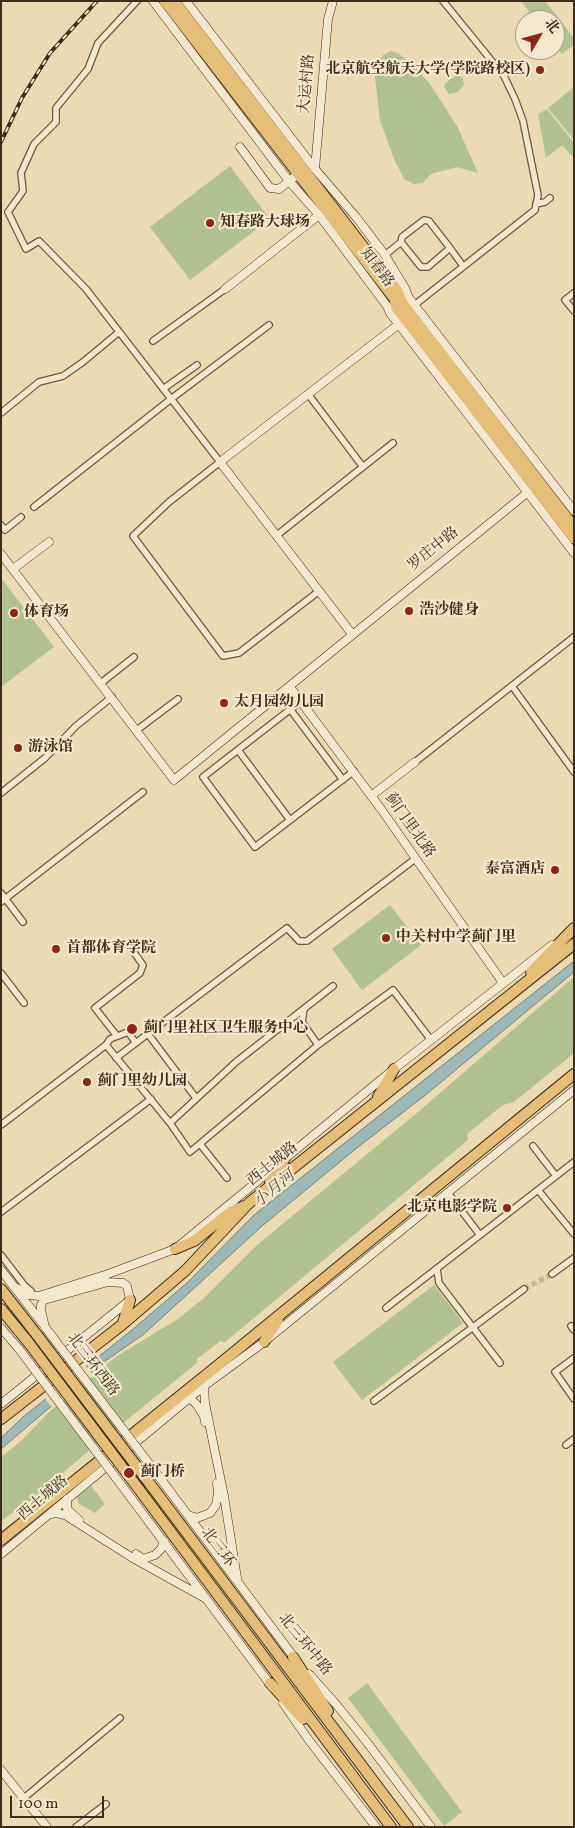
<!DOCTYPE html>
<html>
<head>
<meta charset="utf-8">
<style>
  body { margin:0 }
  #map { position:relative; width:575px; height:1828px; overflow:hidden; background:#ebdbb2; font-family:Vollkorn,"Noto Serif SC",serif }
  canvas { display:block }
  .frame { position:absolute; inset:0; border:2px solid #3f2c18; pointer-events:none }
  .north { position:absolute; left:515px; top:10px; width:50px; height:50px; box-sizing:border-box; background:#f2e8cd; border:1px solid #aa9d85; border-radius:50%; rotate:53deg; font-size:14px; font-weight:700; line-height:20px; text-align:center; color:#3f2c18 }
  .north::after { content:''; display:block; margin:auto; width:18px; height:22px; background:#8f2418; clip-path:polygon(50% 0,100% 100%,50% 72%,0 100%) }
  .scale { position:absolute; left:10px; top:1796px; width:94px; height:22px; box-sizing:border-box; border:2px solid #3f2c18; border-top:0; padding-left:6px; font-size:15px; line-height:18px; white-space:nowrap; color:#3f2c18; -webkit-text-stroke:4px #f2e8cd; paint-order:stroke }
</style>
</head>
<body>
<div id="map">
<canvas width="575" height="1828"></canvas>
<div class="frame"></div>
<div class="north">北</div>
<div class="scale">100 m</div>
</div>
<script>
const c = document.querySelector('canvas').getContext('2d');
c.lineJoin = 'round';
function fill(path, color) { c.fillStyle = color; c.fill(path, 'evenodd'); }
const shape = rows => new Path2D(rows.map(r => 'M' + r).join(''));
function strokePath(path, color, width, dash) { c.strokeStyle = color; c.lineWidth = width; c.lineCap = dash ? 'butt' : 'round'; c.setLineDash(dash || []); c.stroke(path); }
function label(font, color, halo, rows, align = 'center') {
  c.font = font + ' Vollkorn,"Noto Serif SC",serif'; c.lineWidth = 4.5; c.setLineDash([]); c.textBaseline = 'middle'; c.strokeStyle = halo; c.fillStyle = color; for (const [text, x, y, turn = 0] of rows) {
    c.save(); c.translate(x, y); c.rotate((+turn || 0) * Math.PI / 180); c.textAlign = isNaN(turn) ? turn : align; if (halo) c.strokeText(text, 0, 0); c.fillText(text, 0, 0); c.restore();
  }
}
const green = shape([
  [521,1,545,1,574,38,574,45,562,54,555,45,555,20,536,20],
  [391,51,398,53,413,65,430,84,457,126,478,173,457,167,431,174,423,183,414,184,404,179,395,161,380,121,374,69,383,55],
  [456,76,460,76,463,79,464,85,458,92,449,94,444,87,445,83],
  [574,87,574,140,548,108],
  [547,109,574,143,574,158,562,145,546,158,538,114],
  [230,166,270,219,190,280,150,227],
  [1,578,54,647,1,687],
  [390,905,421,945,362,990,332,949],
  [574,977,574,1053,514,1102,503,1105,467,1134,468,1140,225,1342,220,1341,197,1359,197,1363,85,1454,16,1513,12,1513,1,1521,1,1457,21,1441,50,1411,117,1356,178,1319,204,1298,256,1246,418,1112],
  [434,1285,463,1323,362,1400,333,1362],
  [91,1486,105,1504,95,1513,79,1504,77,1497],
  [367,1683,462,1812,444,1826,348,1698]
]);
const water = shape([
  [574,961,574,972,423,1097,358,1147,262,1226,144,1334,101,1364,1,1449,1,1438,23,1417,132,1330,188,1282,254,1215,574,961]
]);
const pier = shape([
  [85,1365,92,1374,52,1408,44,1397]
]);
const streetTunnel = shape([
  [524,1289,552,1274]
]);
const street = shape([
  [137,1,98,43,88,69,56,108,56,122,34,144,21,173,23,191,8,212,26,249,39,241,86,289,220,462,169,502,133,536,223,656,239,653,319,591],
  [536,204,545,202,550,198],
  [450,248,463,266],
  [385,255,401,242,402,237,424,220,429,221,450,248,428,267,421,267,401,242],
  [574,293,565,300,574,311],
  [412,307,535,210,538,195,523,121,515,99,504,76,443,1],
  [153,341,225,289],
  [163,389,197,365],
  [308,394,363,467],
  [1,413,39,382,63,376,83,362,119,332],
  [34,507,171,399,269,325],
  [1,525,5,530,21,517],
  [276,536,393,443],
  [101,683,134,657],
  [512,686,574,772],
  [301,701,203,777,255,847,354,771],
  [290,709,343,780],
  [137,730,178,699],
  [238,750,290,820],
  [415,762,574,637],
  [1,793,45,758,76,726,112,697],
  [1,893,23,922],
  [1,902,143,792],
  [1,973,24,1003],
  [304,1009,302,1022,318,1045],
  [148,1034,196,1098],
  [117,1036,95,1008,140,973,143,965,130,947],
  [106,1045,170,1123,190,1152,318,1045,393,990,431,1040],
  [116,1058,287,928,299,941,307,941,415,859],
  [170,1123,236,1062,333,986],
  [1,1125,106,1045,110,1039,128,1032,136,1043],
  [200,1144,227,1178],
  [533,1146,556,1176],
  [538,1190,574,1234],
  [448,1193,480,1235],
  [1,1212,151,1099],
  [1,1255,24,1285,31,1291],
  [437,1269,439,1283,500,1363],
  [552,1274,574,1258],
  [386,1308,574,1162],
  [571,1326,574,1330],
  [574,1358,555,1372,574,1399],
  [374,1401,524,1289],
  [566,1445,574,1439],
  [24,1798,120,1718],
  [76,1827,106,1804]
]);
const secondary = shape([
  [153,1,289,181,319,215,387,306,390,313,574,553],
  [186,1,315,169,356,217,385,255,405,288,409,298,574,511],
  [240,147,270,188,279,189,297,175],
  [315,169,328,19,333,1],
  [225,289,319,215],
  [1,554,174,780,538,484],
  [13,569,49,542],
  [352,634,220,462,403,321],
  [290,687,381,809,503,983],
  [371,796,415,762],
  [1,1270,42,1323],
  [15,1287,30,1295,39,1296,108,1274,175,1249,394,1069,552,945],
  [1,1328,19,1349],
  [204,1386,205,1403,224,1496,237,1578],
  [188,1399,192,1400,197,1405,204,1416,205,1422],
  [1,1404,130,1300,127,1286,123,1283,108,1282,44,1300,41,1305,41,1310,45,1327],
  [160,1478,296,1660],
  [131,1498,272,1687],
  [67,1499,67,1509,79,1520],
  [51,1514,56,1513,65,1515,131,1557,203,1597],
  [188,1515,197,1518,210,1513,216,1505,218,1493,217,1483],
  [1,1554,204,1386,264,1342,574,1090],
  [136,1554,143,1559,155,1555,161,1549,164,1541],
  [309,1674,335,1703,366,1741,431,1827],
  [283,1703,308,1739,376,1827],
  [1,1770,47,1827]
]);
const primary = shape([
  [164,1,394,299,396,308,574,539],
  [175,1,398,291,403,303,574,526]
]);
const highway = shape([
  [531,972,574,928],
  [378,1097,394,1069],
  [270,1182,285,1158],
  [175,1249,194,1241,232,1211,244,1206],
  [1,1289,37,1335],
  [1,1309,28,1342],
  [123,1323,130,1300],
  [264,1342,278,1320],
  [1,1419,123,1324,185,1271,249,1203,574,944],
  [150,1484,408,1827],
  [141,1492,391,1827],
  [1,1540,211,1371,574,1074],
  [293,1657,328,1711],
  [270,1683,303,1719]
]);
const rail = shape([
  [1,142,22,98,50,53,97,1]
]);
const secondaryBridge = shape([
  [45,1327,160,1478],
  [19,1349,131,1498]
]);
const highwayBridge = shape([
  [37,1335,150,1484],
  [28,1342,141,1492]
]);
const markers = [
  [540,70,5,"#8f2418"],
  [210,223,5,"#8f2418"],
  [409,611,5,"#8f2418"],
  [14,613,5,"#8f2418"],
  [224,703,5,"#8f2418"],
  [18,748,5,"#8f2418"],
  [555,870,5,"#8f2418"],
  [386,938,5,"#8f2418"],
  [56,949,5,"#8f2418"],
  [132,1029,6,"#8f2418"],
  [87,1082,5,"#8f2418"],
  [507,1208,5,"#8f2418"],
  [129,1473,6,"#8f2418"]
];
const poiNames = [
  ["北京航空航天大学(学院路校区)",530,70,"right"],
  ["知春路大球场",220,223],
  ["浩沙健身",419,611],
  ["体育场",24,613],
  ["太月园幼儿园",234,703],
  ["游泳馆",28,748],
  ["泰富酒店",545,870,"right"],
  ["中关村中学蓟门里",396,938],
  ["首都体育学院",66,949],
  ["蓟门里社区卫生服务中心",143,1029],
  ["蓟门里幼儿园",97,1082],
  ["北京电影学院",497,1208,"right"],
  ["蓟门桥",140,1473]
];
const streetNames = [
  ["大运村路",308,84,-85],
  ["知春路",376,268,53],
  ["罗庄中路",434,550,-39],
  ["蓟门里北路",409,826,55],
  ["西土城路",273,1165,-39],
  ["北三环西路",92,1365,53],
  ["西土城路",44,1499,-40],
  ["北三环",217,1548,53],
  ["北三环中路",304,1645,51]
];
const waterNames = [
  ["小月河",275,1190,-39]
];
fill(green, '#b1c190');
fill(water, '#9db8b7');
strokePath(water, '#778077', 1);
fill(pier, '#ebdbb2');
strokePath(streetTunnel, '#c9b893', 5.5, [5.5, 3]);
strokePath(street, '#6a583e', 8);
strokePath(secondary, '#3f2c18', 9);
strokePath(primary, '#3f2c18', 11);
strokePath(highway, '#3f2c18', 12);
strokePath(street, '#f2e8cd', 5.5);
strokePath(secondary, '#f2e8cd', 8);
strokePath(primary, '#e6be79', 9);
strokePath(highway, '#e6be79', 10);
strokePath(rail, '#3f2c18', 4);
strokePath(rail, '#f2e8cd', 2, [5.5]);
strokePath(secondaryBridge, '#3f2c18', 9, []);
strokePath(highwayBridge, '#3f2c18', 12, []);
strokePath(secondaryBridge, '#f2e8cd', 8);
strokePath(highwayBridge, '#e6be79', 10);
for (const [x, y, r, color] of markers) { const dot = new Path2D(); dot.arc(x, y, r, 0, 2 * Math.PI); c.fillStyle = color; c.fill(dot); strokePath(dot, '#f2e8cd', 2); }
label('bold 15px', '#3f2c18', '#f2e8cd', poiNames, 'left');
label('15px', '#3f2c18', '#f2e8cd', streetNames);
label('italic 16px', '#564f40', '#f2e8cd', waterNames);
</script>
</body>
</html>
